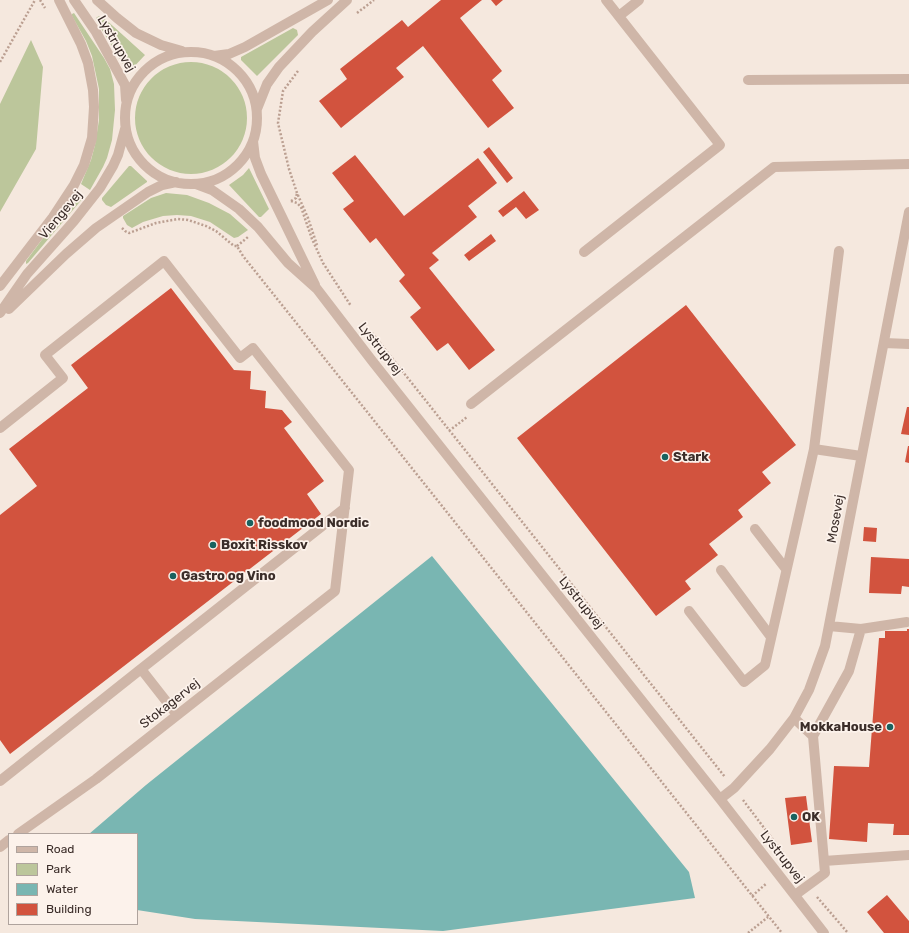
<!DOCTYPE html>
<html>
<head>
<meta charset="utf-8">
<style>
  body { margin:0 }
  #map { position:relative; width:909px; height:933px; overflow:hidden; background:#f5e8de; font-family:Rubik,sans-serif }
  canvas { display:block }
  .legend { position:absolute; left:8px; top:833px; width:130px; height:92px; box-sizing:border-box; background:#fcf2eb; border:1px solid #afa39d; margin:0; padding:5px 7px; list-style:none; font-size:12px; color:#3b2d29 }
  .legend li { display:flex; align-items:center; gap:8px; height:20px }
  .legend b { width:20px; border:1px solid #afa39d }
</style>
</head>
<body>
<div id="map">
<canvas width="909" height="933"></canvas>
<ul class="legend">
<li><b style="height:5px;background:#cfb6a8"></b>Road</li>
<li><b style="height:11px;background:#bcc69b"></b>Park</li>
<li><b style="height:11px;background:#79b6b2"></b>Water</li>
<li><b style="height:11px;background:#d2533e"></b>Building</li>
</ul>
</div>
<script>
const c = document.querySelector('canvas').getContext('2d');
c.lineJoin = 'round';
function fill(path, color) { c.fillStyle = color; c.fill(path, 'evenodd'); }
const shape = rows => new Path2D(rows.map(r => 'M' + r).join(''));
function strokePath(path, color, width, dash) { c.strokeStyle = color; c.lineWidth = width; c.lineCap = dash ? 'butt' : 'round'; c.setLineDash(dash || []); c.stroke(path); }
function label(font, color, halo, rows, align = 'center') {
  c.font = font + ' Rubik,sans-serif'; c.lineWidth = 3.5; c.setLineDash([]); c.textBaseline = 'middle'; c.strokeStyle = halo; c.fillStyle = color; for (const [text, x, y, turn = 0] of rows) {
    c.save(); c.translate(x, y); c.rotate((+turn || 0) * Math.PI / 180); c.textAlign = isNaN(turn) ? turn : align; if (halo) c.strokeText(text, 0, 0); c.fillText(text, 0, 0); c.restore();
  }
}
const green = shape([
  [74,13,104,58,110,69,114,84,115,110,112,140,107,158,103,167,90,190,81,184,91,160,95,145,99,120,99,89,92,56,86,41,72,16,72,14],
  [99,16,103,17,145,55,130,71,128,72,97,22,96,18],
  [293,28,297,30,298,35,257,76,241,60,241,57],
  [31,40,43,67,36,149,0,212,0,104],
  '135 118a56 56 0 1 1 112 0a56 56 0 1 1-112 0Z',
  [129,166,131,166,147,181,147,182,111,207,106,205,102,200,102,198],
  [249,168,269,209,261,217,259,217,229,185,243,175],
  [76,192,84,197,28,263,26,264,26,261,55,222],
  [166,193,187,195,209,203,230,214,248,230,238,237,234,238,210,222,191,216,177,215,163,216,143,222,132,228,127,225,123,218,123,216,151,198]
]);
const water = shape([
  [432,556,689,872,695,898,443,931,195,919,137,910,137,834,89,834,146,785]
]);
const building = shape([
  [441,0,482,0,460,18,502,71,492,80,514,108,488,128,423,46,396,68,404,77,341,128,319,101,347,79,340,69,402,20,408,27],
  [491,0,503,0,496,6],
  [489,147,513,178,507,183,483,152],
  [355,155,404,216,478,158,497,183,468,206,477,217,432,253,439,260,429,268,495,350,469,370,448,343,437,351,410,317,421,308,399,281,405,275,376,238,370,243,343,209,354,201,332,173],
  [524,191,539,210,526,219,516,207,503,217,498,211],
  [491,234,496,241,469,261,464,255],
  [171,288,234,370,251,371,250,389,266,391,265,408,282,410,292,422,284,428,324,481,307,494,321,514,10,754,0,740,0,515,37,486,9,449,88,388,71,365],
  [686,305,796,445,762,472,771,483,738,510,743,517,709,544,718,555,685,581,691,589,656,616,517,438],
  [907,407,909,407,909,435,901,434],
  [908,446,909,446,909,463,905,462],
  [864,527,877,528,876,542,863,541],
  [871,557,909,559,909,587,902,586,901,594,869,593],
  [907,629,909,629,909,835,893,835,894,824,868,823,867,842,829,839,834,766,869,767,879,638,885,638,885,631,907,631],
  [806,796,812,842,791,845,785,798],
  [887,895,909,921,909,933,884,933,867,912]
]);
const path = shape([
  [40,0,45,8],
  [357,13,374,0],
  [0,62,35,0],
  [298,71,283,91,278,123,289,169,297,193,308,218,317,245],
  [291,201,297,203,301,207,312,239,323,263,351,306],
  [291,201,296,198,297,193],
  [122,228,125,231,129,233,156,223,178,219,188,220,206,226,216,231,234,246,237,246,243,256,782,933],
  [237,246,248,237],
  [372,333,725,777],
  [449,431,467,417],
  [743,800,783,853],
  [752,896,767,883],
  [817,897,848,933],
  [748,933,768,917]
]);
const minor = shape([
  [74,0,96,32,119,74,125,85,126,100],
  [97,0,117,18,136,33,161,45,182,51],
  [619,16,639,0],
  '125 118a66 66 0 1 1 132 0a66 66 0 1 1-132 0Z',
  [214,56,229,54,245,47,328,0],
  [748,80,909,79],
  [257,109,267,84,279,67,312,32,347,0],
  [253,141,255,158,261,174,315,285],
  [196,184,212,190,239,209,258,227,288,263,317,289,373,362,720,799,824,933],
  [584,252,720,145,606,0],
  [0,286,53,217,74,185,84,165,92,138,94,107,93,90,88,63,81,44,59,0],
  [9,309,66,254,96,228,148,192,162,185,176,182],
  [0,313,27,274,74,221,100,188,113,166,118,155,125,129],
  [884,343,909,344],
  [471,404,774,167,909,164],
  [0,428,63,378,45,355,164,261,240,358,253,348,349,470,335,591,96,779,18,834],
  [814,449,839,251],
  [755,529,786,569],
  [721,570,771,637],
  [689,611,744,682,765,665,814,449,861,456],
  [829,626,861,629,907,622],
  [141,669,345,508],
  [794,718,813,736,825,873,795,895],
  [813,736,849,671,861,629],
  [0,781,141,669,177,715],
  [720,799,734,788,770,749,794,718,809,690,825,646,909,212],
  [0,847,9,840],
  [824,861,909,855]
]);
const markers = [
  [665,457,4,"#19625f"],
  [250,523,4,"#19625f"],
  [213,545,4,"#19625f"],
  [173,576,4,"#19625f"],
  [890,727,4,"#19625f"],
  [794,817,4,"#19625f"]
];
const streetNames = [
  ["Lystrupvej",116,44,60],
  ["Viengevej",61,215,-50],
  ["Lystrupvej",380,349,52],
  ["Mosevej",836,519,-80],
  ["Lystrupvej",581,603,51],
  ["Stokagervej",170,704,-38],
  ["Lystrupvej",782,857,52]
];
const poiNames = [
  ["Stark",673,457],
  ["foodmood Nordic",258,523],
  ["Boxit Risskov",221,545],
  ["Gastro og Vino",181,576],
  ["MokkaHouse",882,727,"right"],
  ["OK",802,817]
];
fill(green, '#bcc69b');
fill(water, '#79b6b2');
fill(building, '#d2533e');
strokePath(path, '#bb9f91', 2.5, [2, 2]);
strokePath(minor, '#cfb6a8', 10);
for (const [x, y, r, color] of markers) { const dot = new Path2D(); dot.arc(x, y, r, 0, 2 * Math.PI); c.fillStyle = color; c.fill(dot); strokePath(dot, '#fcf2eb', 1.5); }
label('13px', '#3b2d29', '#fcf2eb', streetNames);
label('bold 13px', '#3b2d29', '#fcf2eb', poiNames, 'left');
</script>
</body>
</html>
